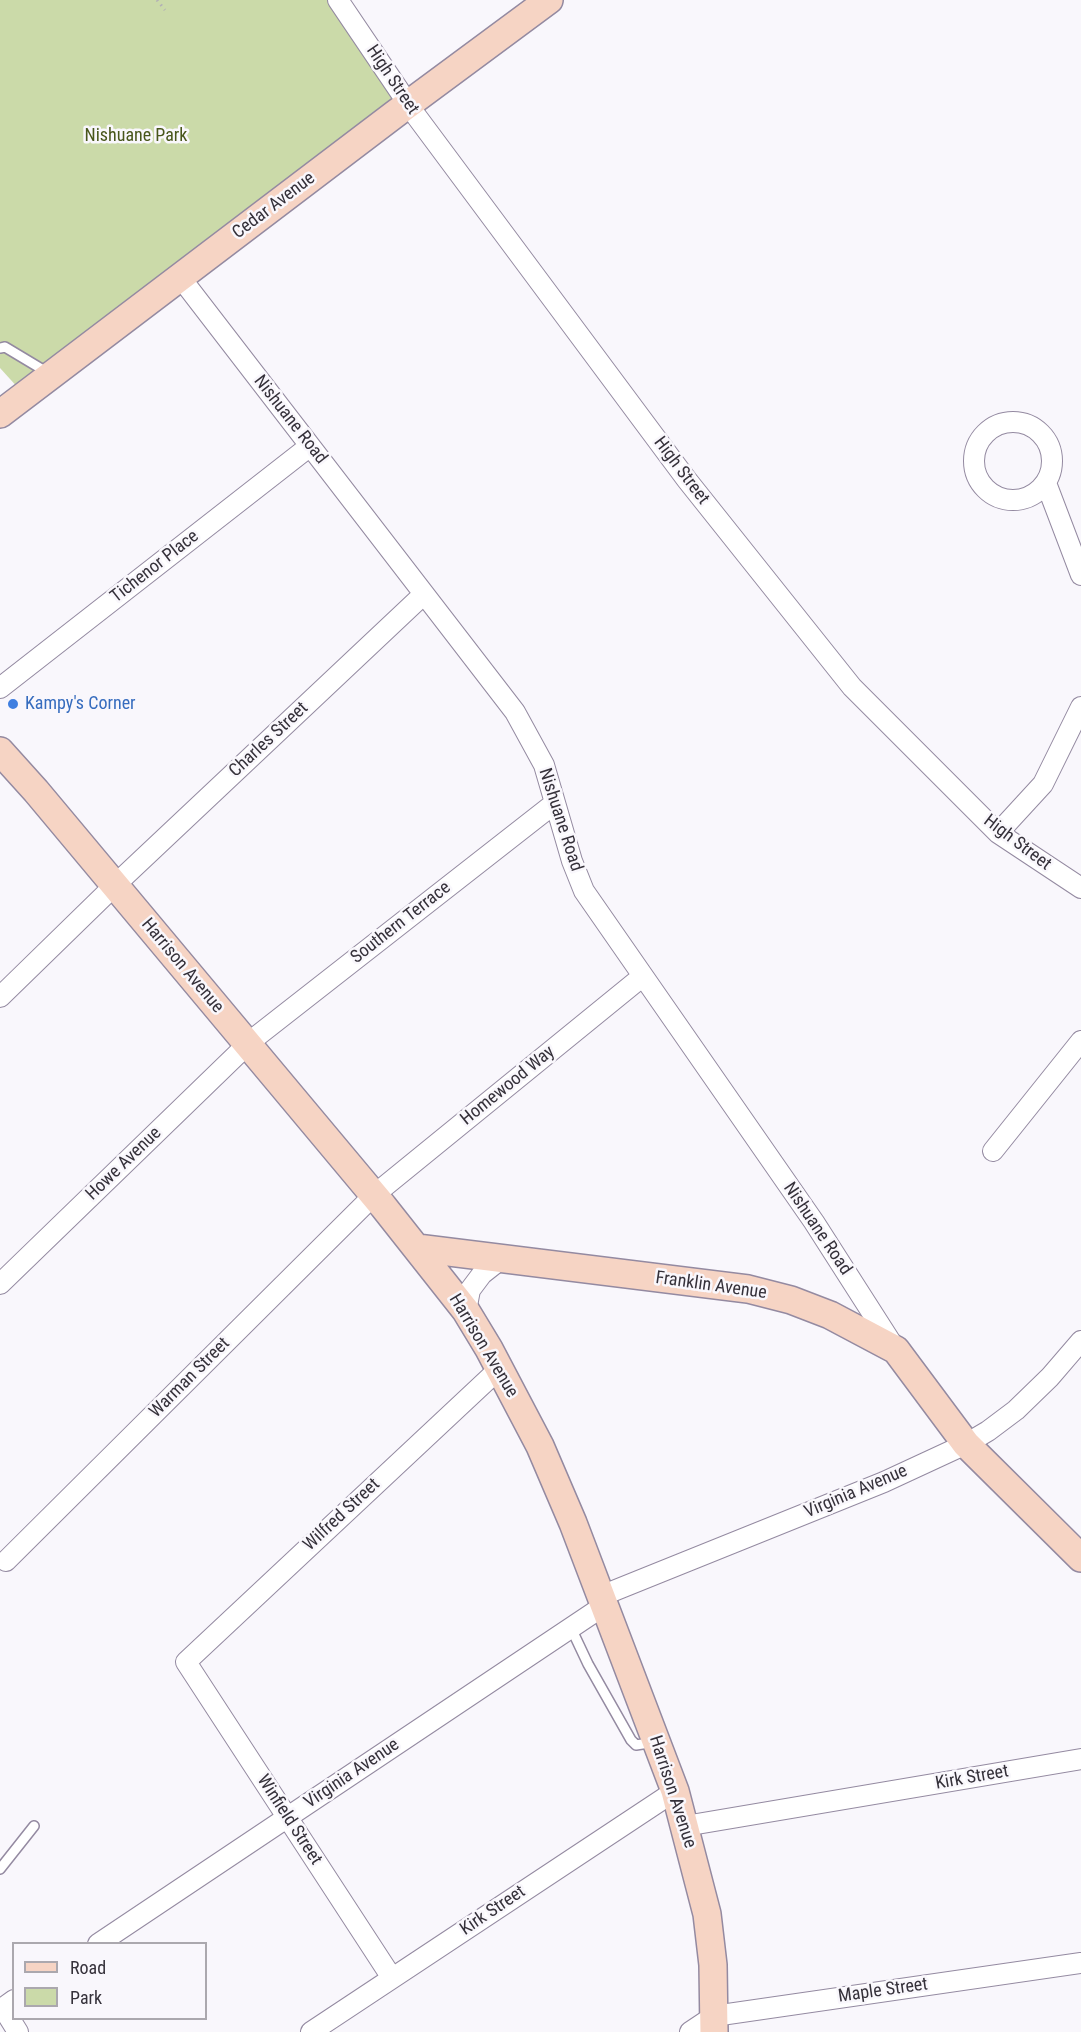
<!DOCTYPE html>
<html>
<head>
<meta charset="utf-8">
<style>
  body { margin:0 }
  #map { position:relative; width:1081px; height:2032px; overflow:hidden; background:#f9f7fc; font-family:"Roboto Condensed",sans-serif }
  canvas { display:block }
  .legend { position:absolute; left:12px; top:1942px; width:195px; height:78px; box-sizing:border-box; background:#f9f7fc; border:2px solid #aba8ae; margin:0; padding:8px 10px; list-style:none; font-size:18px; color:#35313a }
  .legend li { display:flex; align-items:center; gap:12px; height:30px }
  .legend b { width:30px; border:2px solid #aba8ae }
</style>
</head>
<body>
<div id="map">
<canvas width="1081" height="2032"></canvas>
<ul class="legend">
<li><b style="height:8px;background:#f6d4c4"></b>Road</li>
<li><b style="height:16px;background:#cbdaa9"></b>Park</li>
</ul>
</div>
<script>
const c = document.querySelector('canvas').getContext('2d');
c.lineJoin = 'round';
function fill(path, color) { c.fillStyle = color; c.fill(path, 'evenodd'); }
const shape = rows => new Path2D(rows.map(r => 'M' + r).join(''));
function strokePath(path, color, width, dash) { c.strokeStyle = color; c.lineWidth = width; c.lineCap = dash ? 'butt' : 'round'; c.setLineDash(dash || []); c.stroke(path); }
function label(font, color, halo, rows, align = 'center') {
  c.font = font + ' "Roboto Condensed",sans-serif'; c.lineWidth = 5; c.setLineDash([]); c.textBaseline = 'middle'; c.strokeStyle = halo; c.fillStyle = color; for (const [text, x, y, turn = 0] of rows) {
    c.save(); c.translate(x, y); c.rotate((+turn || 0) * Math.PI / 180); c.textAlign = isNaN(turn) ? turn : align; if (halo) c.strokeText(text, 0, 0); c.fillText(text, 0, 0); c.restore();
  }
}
const green = shape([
  [0,0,340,0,402,92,20,390,0,368]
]);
const path = shape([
  [157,0,165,10]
]);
const lane = shape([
  [0,348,5,347,50,374],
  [571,1628,588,1664,631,1740,636,1745,655,1742],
  [0,1869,34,1826]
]);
const street = shape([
  [338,0,417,117,687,480,852,687,998,833,1081,888],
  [180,277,515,712,544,765,572,861,584,891,814,1222,894,1347],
  '974 461a39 39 0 1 1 78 0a39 39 0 1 1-78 0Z',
  [1046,483,1081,575],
  [0,688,310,446],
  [998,833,1043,784,1081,707],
  [0,997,115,885,424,594],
  [993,1151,1081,1041],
  [0,1284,252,1040,555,803],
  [466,1311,470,1290,482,1274,501,1259],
  [6,1561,374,1195,643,976],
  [601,1596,884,1482,966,1444,988,1431,1016,1410,1050,1377,1081,1341],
  [685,1826,1081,1759],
  [98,1944,605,1605],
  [392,1978,186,1662,499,1369],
  [14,2000,3,2008,18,2032],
  [311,2032,675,1791],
  [690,2032,714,2016,1081,1963]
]);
const secondary = shape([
  [0,414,395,114,549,0],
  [0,751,36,791,383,1206,466,1311,489,1349,540,1446,573,1523,675,1791,707,1914,713,1965,714,2032],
  [417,1248,748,1289,791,1300,830,1315,896,1350,966,1444,1081,1558]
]);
const markers = [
  [13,704,6,"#3f7fe0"]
];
const streetNames = [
  ["High Street",392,80,56],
  ["Cedar Avenue",274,206,-37],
  ["Nishuane Road",290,420,52],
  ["High Street",681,471,53],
  ["Tichenor Place",155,567,-38],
  ["Charles Street",269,740,-43],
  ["Nishuane Road",560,820,72],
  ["High Street",1017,843,37],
  ["Southern Terrace",401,923,-38],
  ["Harrison Avenue",182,966,50],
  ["Homewood Way",508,1086,-39],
  ["Howe Avenue",124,1164,-44],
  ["Nishuane Road",817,1229,56],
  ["Franklin Avenue",711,1286,8],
  ["Harrison Avenue",483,1346,59],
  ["Warman Street",190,1378,-45],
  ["Virginia Avenue",856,1492,-23],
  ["Wilfred Street",342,1515,-43],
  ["Virginia Avenue",352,1774,-34],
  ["Kirk Street",972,1778,-10],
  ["Harrison Avenue",672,1792,72],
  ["Winfield Street",289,1820,57],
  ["Kirk Street",493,1911,-34],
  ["Maple Street",883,1991,-8]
];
const parkNames = [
  ["Nishuane Park",136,136]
];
const shopNames = [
  ["Kampy's Corner",25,704]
];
fill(green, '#cbdaa9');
strokePath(lane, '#948aa1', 12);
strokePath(street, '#948aa1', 22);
strokePath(secondary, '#948aa1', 30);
strokePath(path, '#b3b0b6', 3, [1.5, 4.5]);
strokePath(lane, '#fff', 9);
strokePath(street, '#fff', 20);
strokePath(secondary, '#f6d4c4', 27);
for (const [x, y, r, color] of markers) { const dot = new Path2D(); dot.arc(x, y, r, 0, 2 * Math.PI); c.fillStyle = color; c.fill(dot); strokePath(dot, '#f9f7fc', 2); }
label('18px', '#35313a', '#f9f7fc', streetNames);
label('18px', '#48561b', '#f9f7fc', parkNames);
label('18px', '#366cbe', '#f9f7fc', shopNames, 'left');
</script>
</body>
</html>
